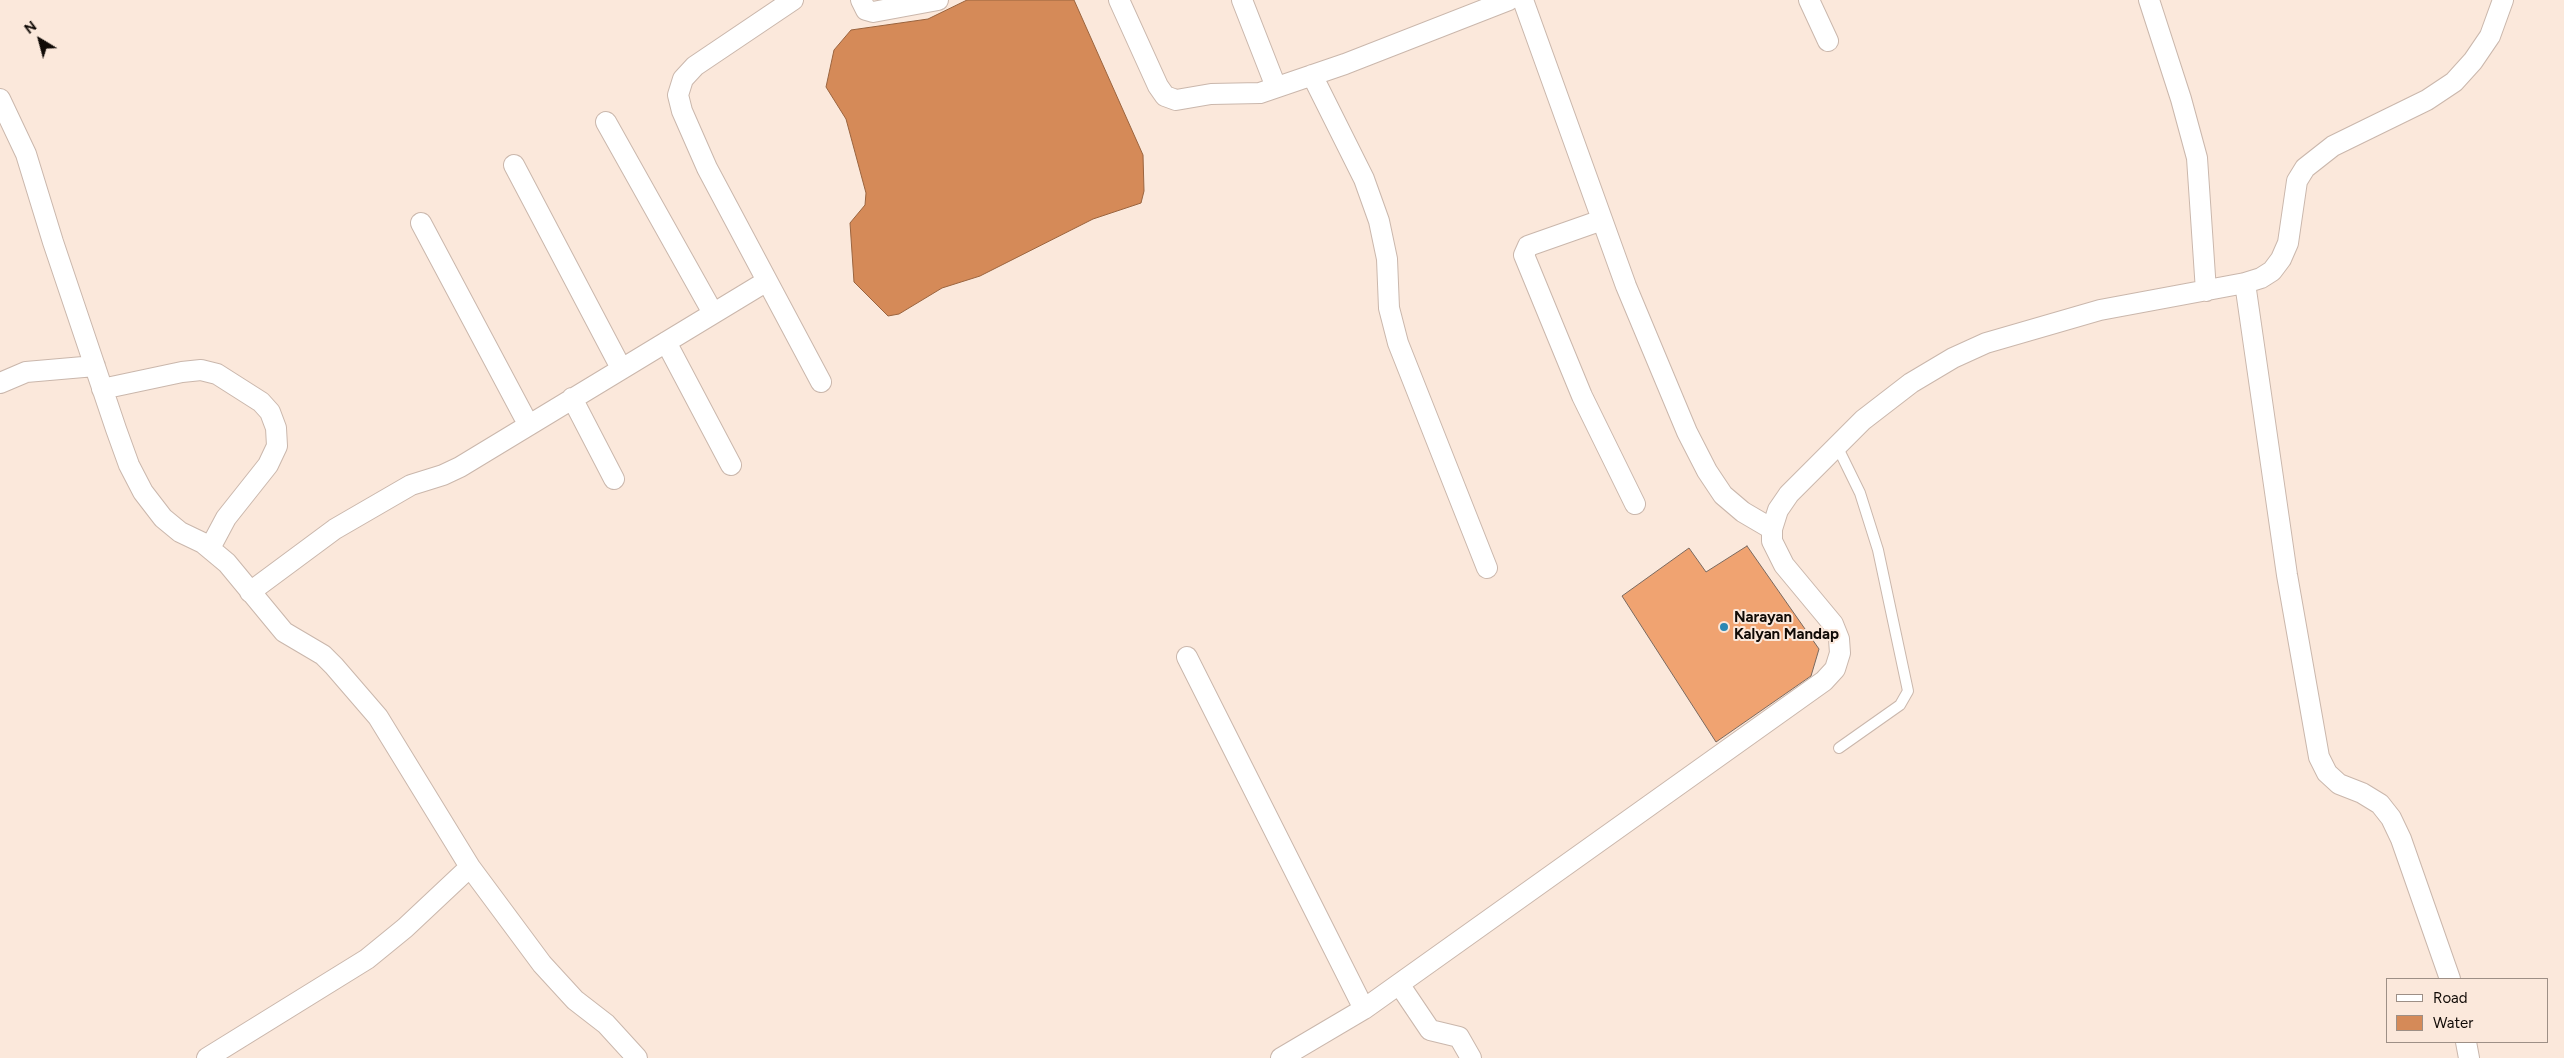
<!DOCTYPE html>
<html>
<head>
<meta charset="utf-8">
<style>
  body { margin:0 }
  #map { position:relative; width:2564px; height:1058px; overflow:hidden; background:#fbe8db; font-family:Figtree,sans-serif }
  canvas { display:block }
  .legend { position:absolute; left:2386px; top:978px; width:162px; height:65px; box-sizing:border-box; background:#fbe8db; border:1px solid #9d8f86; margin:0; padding:6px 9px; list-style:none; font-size:15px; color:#100a06 }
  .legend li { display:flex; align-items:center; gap:10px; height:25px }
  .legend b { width:25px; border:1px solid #9d8f86 }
  .north { position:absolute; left:15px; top:15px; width:50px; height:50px; -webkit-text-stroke:4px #fbe8db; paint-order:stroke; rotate:323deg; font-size:14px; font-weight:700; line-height:20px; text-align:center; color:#100a06 }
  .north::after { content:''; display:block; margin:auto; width:18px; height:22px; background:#100a06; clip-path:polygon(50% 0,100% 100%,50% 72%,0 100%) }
</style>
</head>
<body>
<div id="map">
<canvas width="2564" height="1058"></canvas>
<ul class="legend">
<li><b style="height:6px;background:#fff"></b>Road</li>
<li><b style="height:14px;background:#d58a58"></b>Water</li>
</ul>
<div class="north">N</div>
</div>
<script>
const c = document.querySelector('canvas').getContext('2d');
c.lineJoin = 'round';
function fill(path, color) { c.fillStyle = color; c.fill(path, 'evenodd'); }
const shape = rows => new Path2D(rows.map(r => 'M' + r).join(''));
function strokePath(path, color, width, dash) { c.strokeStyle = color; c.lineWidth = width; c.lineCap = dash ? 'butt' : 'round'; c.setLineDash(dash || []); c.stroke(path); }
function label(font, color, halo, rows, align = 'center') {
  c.font = font + ' Figtree,sans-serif'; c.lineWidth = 4; c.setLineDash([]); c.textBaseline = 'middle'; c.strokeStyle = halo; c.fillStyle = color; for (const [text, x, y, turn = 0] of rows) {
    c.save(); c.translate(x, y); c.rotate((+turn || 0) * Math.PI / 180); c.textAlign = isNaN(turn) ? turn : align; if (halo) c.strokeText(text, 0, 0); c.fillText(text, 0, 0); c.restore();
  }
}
const water = shape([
  [967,0,1074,0,1143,155,1144,191,1141,203,1093,219,980,276,942,288,899,314,888,316,854,282,850,223,865,205,866,193,846,119,826,87,834,50,851,30,928,19,967,0]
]);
const building = shape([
  [1747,546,1819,649,1811,676,1716,742,1622,596,1689,548,1706,572,1747,546]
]);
const lane = shape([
  [1837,446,1860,493,1878,550,1908,691,1900,705,1839,748]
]);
const street = shape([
  [793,0,695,66,683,79,678,95,682,111,707,168,821,382],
  [861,0,866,10,873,12,938,0],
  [1119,0,1158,86,1165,96,1176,100,1211,94,1260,93,1345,64,1509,0],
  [1242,0,1276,87],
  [1523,0,1626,286,1687,432,1707,471,1723,495,1743,512,1772,529],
  [1809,0,1828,41],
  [2149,0,2181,99,2197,158,2206,291],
  [1312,75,1364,179,1379,221,1387,259,1389,308,1398,343,1487,568],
  [0,99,26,154,53,242,116,429,129,465,143,492,163,518,180,532,203,543,227,563,284,632,323,655,334,666,378,717,470,867,542,964,575,1000,606,1024,637,1058],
  [606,122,713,313],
  [514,165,621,368],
  [1602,220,1528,246,1524,255,1582,396,1635,504],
  [421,223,528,424],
  [2245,283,2287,575,2319,757,2327,773,2339,784,2362,793,2380,804,2391,818,2401,839,2450,979],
  [666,342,731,465],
  [0,383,26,372,95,366],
  [102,389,182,372,201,370,217,374,261,402,270,412,276,428,277,446,268,465,226,518,210,548],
  [572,398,614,479],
  [250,592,335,529,411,485,443,475,460,467,767,281],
  [1187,657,1364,1009],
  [1399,984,1430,1030,1459,1037,1471,1058],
  [2466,1042,2469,1058],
  [207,1058,367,959,405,928,470,867],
  [1281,1058,1364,1009,1824,681,1835,669,1840,653,1839,639,1833,624,1784,565,1772,541,1772,529,1778,510,1789,494,1863,420,1911,383,1953,358,1986,343,2100,310,2245,283,2261,278,2272,271,2281,259,2288,243,2297,181,2305,168,2333,146,2427,100,2454,82,2473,61,2490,36,2503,0]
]);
const markers = [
  [1724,627,5,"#2b88b4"]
];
const poiNames = [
  ["Narayan",1734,618],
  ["Kalyan Mandap",1734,635]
];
fill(water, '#d58a58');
strokePath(water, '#9a643f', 1);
fill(building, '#f0a371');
strokePath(building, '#7a695f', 1);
strokePath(lane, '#cab7ac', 12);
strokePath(street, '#cab7ac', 22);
strokePath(lane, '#fff', 10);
strokePath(street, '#fff', 20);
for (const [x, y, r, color] of markers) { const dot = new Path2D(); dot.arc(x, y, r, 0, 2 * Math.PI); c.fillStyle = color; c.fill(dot); strokePath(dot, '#fbe8db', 2); }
label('bold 15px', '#100a06', '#fbe8db', poiNames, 'left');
</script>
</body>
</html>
